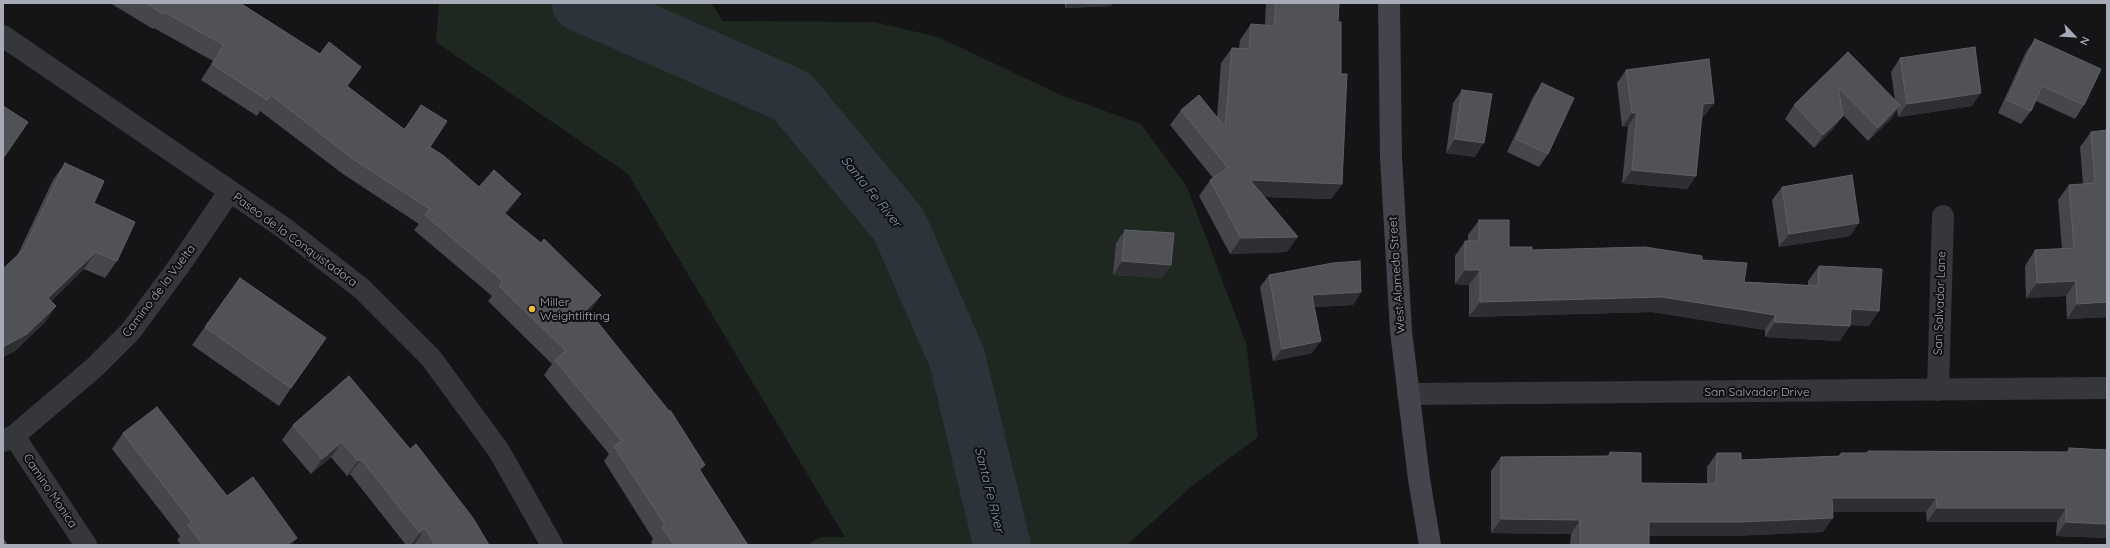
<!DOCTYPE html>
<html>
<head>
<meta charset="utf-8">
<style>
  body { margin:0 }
  #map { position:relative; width:2110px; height:548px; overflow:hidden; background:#151517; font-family:Quicksand,sans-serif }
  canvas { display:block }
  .frame { position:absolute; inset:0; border:4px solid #a7abb7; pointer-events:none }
  .north { position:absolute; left:2054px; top:16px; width:40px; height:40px; -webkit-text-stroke:3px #101012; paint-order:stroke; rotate:115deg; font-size:11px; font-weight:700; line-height:16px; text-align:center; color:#a7abb7 }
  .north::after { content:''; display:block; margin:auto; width:14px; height:18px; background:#a7abb7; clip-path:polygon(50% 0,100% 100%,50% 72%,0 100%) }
</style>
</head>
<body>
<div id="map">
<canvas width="2110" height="548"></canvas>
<div class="frame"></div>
<div class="north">N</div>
</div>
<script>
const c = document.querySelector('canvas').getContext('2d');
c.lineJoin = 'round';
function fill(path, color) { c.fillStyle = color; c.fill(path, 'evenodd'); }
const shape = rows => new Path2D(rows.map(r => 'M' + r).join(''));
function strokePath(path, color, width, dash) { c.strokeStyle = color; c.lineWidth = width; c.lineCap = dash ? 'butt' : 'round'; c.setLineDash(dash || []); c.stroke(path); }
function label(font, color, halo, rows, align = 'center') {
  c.font = font + ' Quicksand,sans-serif'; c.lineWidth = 4; c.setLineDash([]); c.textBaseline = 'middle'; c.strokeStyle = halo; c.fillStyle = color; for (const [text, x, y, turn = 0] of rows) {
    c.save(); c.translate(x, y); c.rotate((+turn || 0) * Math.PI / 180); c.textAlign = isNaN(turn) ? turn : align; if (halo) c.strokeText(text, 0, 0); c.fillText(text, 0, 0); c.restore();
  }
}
const green = shape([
  [439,3,711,3,723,21,874,22,938,37,1063,96,1141,124,1187,187,1246,343,1258,437,1192,486,1127,545,807,545,821,537,845,537,628,174,436,42]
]);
const river = shape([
  [580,3,792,96,899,225,957,358,1002,545]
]);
const street = shape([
  [3,36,284,228,362,289,431,358,499,451,552,545],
  [1938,390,1943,216],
  [1408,394,2107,388],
  [14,436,86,545],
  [3,441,14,436,95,367,130,332,179,266,229,192]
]);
const secondary = shape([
  [1389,3,1391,157,1401,331,1419,479,1430,545]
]);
const wall = shape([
  [110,3,240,3,347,87,404,129,421,105,430,147,479,187,510,209,506,214,601,295,589,312,701,471,748,545,653,545,651,542,653,539,604,461,609,454,544,375,552,364,488,301,492,296,414,230,419,224,343,174,260,111,257,116,201,80,213,61,154,28,153,29],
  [1065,3,1113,3,1111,6,1065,8],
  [1266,3,1339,3,1338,22,1341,74,1342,184,1331,199,1264,197,1287,252,1230,254,1199,196,1210,180,1213,178,1170,125,1181,110,1217,117,1221,63,1232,48,1239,48,1240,40,1251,24,1265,25],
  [2035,39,2084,105,2075,119,2036,101,2031,111,2021,124,1998,113,2026,52],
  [1848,52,1895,100,1891,72,1900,58,1972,106,1898,117,1897,110,1891,119,1868,141,1842,114,1833,129,1814,148,1785,119,1794,105],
  [1626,70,1714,103,1704,116,1702,117,1696,176,1687,189,1622,183,1628,126,1622,127,1617,83],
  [1542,83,1548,154,1539,167,1507,152,1533,97],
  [1462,90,1475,157,1446,153,1453,103],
  [2107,130,2107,317,2067,319,2066,296,2026,298,2025,266,2035,250,2062,249,2058,200,2069,185,2083,184,2080,147,2091,132],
  [65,163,94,203,117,261,105,278,84,269,51,301,56,306,44,323,15,351,3,357,3,269,17,256,53,180],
  [1782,187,1850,236,1779,247,1772,200],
  [1479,220,1509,247,1532,250,1702,260,1744,282,1808,285,1808,281,1819,266,1869,326,1850,325,1840,341,1765,337,1765,330,1652,312,1469,317,1469,285,1455,284,1455,256,1465,241,1468,241,1468,235],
  [1125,230,1171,265,1162,278,1113,275,1116,243],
  [1269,275,1361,292,1353,305,1314,307,1312,353,1273,361,1260,287],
  [240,278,291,388,279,406,192,345],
  [349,376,489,545,416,545,415,544,413,545,406,545,350,474,347,476,331,457,311,474,282,440,293,425],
  [123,433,227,496,297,538,291,545,181,545,177,540,180,536,112,449],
  [2069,448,2107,450,2107,538,2056,536,2057,522,1927,522,1926,512,1833,512,1823,532,1730,536,1649,536,1649,545,1570,545,1571,534,1491,533,1491,471,1501,457,1607,456,1610,452,1641,483,1707,484,1707,467,1717,453,1741,460,1838,456,1841,453,1866,453,1868,451,2067,452]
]);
const shadedWall = shape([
  [1068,3,1113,3,1111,6,1065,8],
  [1981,93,1972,106,1898,117,1907,104],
  [1714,103,1704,116,1693,118,1703,104],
  [1900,105,1891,119,1868,141,1878,128],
  [1632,113,1637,113,1628,126,1622,127],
  [1843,116,1833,129,1814,148,1823,135],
  [1455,139,1484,143,1475,157,1446,153],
  [1632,170,1696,176,1687,189,1622,183],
  [1250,180,1342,184,1331,199,1239,196],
  [521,194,510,209,494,228,504,213],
  [1859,223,1850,236,1779,247,1789,234],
  [1298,237,1287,252,1230,254,1241,238],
  [96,252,84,269,36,315,48,298],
  [1122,261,1171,265,1162,278,1113,275],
  [1465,270,1480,270,1469,285,1455,284],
  [2076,281,2066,296,2026,298,2037,283],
  [1361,292,1353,305,1303,308,1312,295],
  [601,295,590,310,576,325,587,309],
  [1662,297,1775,315,1765,330,1652,312,1469,317,1480,302],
  [2107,302,2107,317,2067,319,2077,304],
  [56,306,44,323,15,351,3,357,3,347],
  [1851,309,1879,311,1869,326,1841,324],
  [1775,322,1850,326,1840,341,1765,337],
  [1321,341,1312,353,1273,361,1282,349],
  [342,442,331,457,311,474,322,459],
  [361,459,350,474,347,476,358,461],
  [705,465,694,480,699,469],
  [1832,498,1936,498,1926,512,1823,512],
  [1937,508,2066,508,2057,522,1927,522],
  [1833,518,1823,532,1730,536,1639,536,1649,522],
  [1501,519,1580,520,1571,534,1491,533],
  [2066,522,2107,524,2107,538,2056,536],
  [425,528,415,544,413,545,411,545,420,533],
  [297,538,291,545,286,545]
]);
const building = shape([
  [146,3,240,3,320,54,329,42,361,67,347,86,405,130,421,105,447,121,430,147,444,156,479,187,494,170,521,194,504,213,541,243,544,239,601,295,587,309,669,411,670,410,705,465,699,469,748,545,674,545,662,527,665,525,614,446,622,441,555,360,566,351,499,286,503,281,425,215,430,209,353,159,271,95,267,100,212,64,224,45,164,12,163,14,146,3],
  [1276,3,1339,3,1338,22,1341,22,1341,74,1347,74,1342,184,1250,180,1298,237,1241,238,1210,180,1228,168,1181,110,1199,95,1225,127,1232,48,1249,49,1251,24,1274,26,1276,3],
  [2035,39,2101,69,2084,105,2042,86,2031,111,2007,100,2035,39],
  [1975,47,1981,93,1907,104,1900,58,1975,47],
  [1848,52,1900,105,1878,128,1838,87,1843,116,1823,135,1794,105,1848,52],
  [1709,59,1714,103,1703,104,1696,176,1632,170,1637,113,1632,113,1626,70,1709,59],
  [1542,83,1574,98,1548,154,1516,139,1542,83],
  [1462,90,1492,94,1484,143,1455,139,1462,90],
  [3,106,28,122,4,157,3,156,3,106],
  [2107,130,2107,302,2077,304,2076,281,2037,283,2035,250,2074,248,2069,185,2095,183,2091,132,2107,130],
  [65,163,104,181,94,203,135,222,117,261,96,252,48,298,56,306,27,334,3,347,3,269,24,249,65,163],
  [1852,175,1859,223,1789,234,1782,187,1852,175],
  [1479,220,1509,220,1509,247,1532,247,1532,250,1645,247,1702,256,1702,260,1747,263,1744,282,1818,286,1819,266,1882,269,1879,311,1851,309,1850,326,1775,322,1775,315,1662,297,1480,302,1480,270,1465,270,1465,241,1479,241,1479,220],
  [1125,230,1174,233,1171,265,1122,261,1125,230],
  [1360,261,1361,292,1312,295,1321,341,1282,349,1269,275,1333,263,1360,261],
  [240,278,326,338,291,388,205,327,240,278],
  [349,376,410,449,416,444,473,518,489,545,435,545,425,528,420,533,361,459,358,461,342,442,322,459,293,425,349,376],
  [157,407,227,496,253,477,297,538,286,545,203,545,188,525,192,522,123,433,157,407],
  [2069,448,2107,450,2107,524,2066,522,2066,508,1937,508,1936,498,1832,498,1833,518,1740,522,1649,522,1649,545,1580,545,1580,520,1501,519,1501,457,1610,456,1610,452,1641,453,1641,483,1716,484,1717,453,1741,453,1741,460,1841,456,1841,453,1868,453,1868,451,2069,452,2069,448],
  [3,538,7,545,3,545,3,538]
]);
const markers = [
  [532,309,4,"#ecbe38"]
];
const streetNames = [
  ["Paseo de la Conquistadora",295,240,36],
  ["West Alameda Street",1397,275,-94],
  ["Camino de la Vuelta",159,291,-53],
  ["San Salvador Lane",1940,303,-88],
  ["San Salvador Drive",1757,392],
  ["Camino Monica",50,491,56]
];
const poiNames = [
  ["Miller",540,302],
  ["Weightlifting",540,316]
];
const waterNames = [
  ["Santa Fe River",871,192,51],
  ["Santa Fe River",989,490,76]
];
fill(green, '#1f2721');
strokePath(river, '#2c333a', 57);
strokePath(street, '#36373c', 22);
strokePath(secondary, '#44454c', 22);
fill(wall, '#46474c');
fill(shadedWall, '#2e2f32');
fill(building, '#515258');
strokePath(building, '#5e6066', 1);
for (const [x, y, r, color] of markers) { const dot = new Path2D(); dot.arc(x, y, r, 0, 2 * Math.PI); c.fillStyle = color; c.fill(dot); strokePath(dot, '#101012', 1.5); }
label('12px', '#a7abb7', '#101012', streetNames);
label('12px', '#a7abb7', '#101012', poiNames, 'left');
label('italic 13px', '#7f96b1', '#101012', waterNames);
</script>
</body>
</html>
